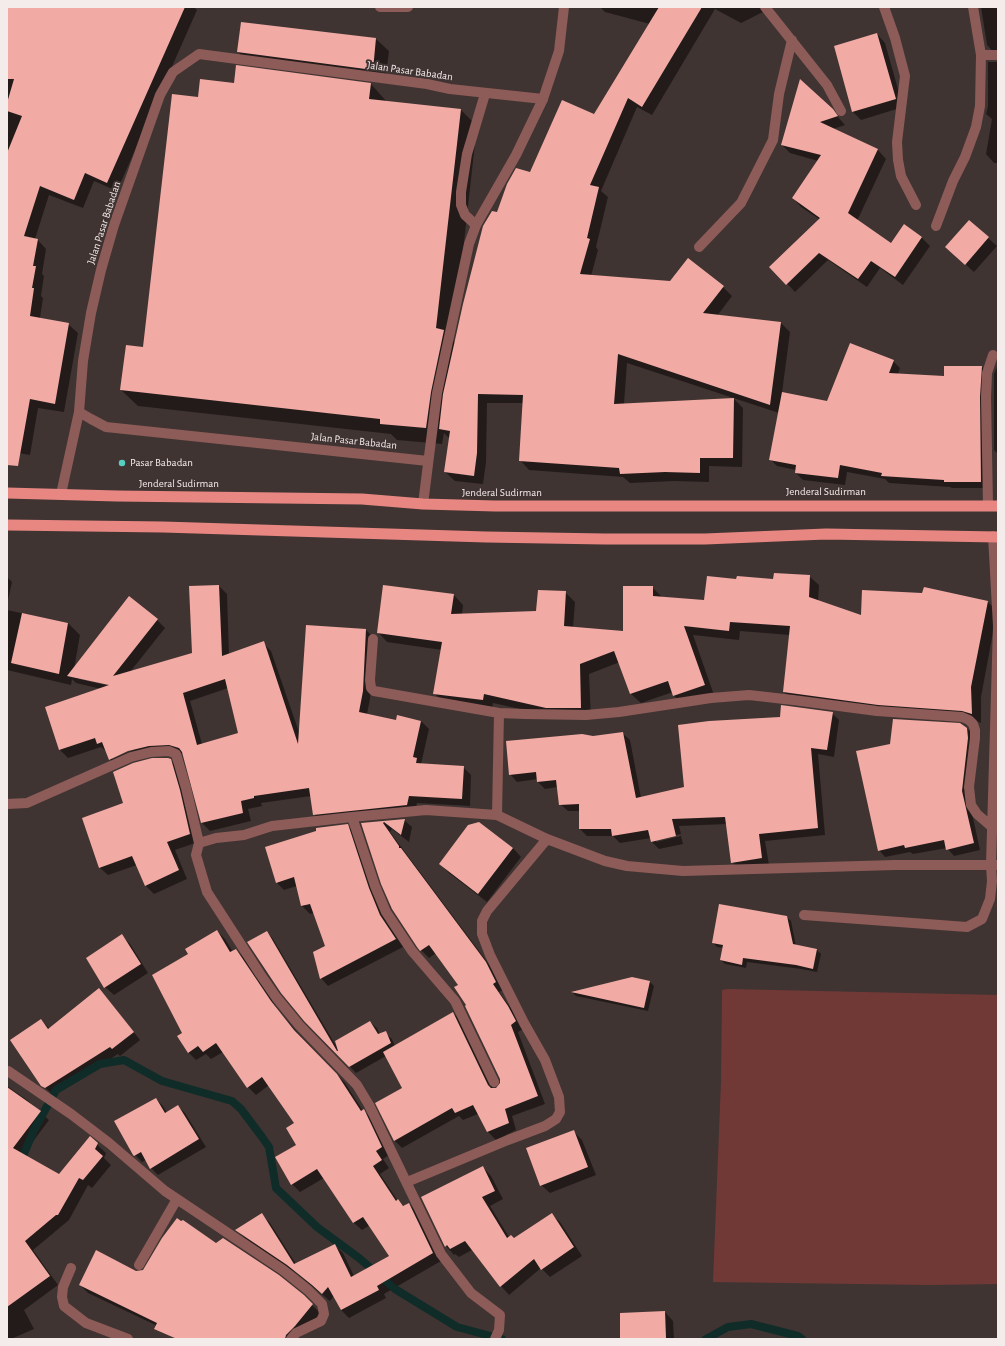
<!DOCTYPE html>
<html>
<head>
<meta charset="utf-8">
<style>
  body { margin:0 }
  #map { position:relative; width:1005px; height:1346px; overflow:hidden; background:#403432; font-family:"Alegreya Sans",sans-serif }
  canvas { display:block }
  .frame { position:absolute; inset:0; border:8px solid #f4ebeb; pointer-events:none }
</style>
</head>
<body>
<div id="map">
<canvas width="1005" height="1346"></canvas>
<div class="frame"></div>
</div>
<script>
const c = document.querySelector('canvas').getContext('2d');
c.lineJoin = 'round';
function fill(path, color) { c.fillStyle = color; c.fill(path, 'evenodd'); }
const shape = rows => new Path2D(rows.map(r => 'M' + r).join(''));
function strokePath(path, color, width, dash) { c.strokeStyle = color; c.lineWidth = width; c.lineCap = dash ? 'butt' : 'round'; c.setLineDash(dash || []); c.stroke(path); }
function label(font, color, halo, rows, align = 'center') {
  c.font = font + ' "Alegreya Sans",sans-serif'; c.lineWidth = 4; c.setLineDash([]); c.textBaseline = 'middle'; c.strokeStyle = halo; c.fillStyle = color; for (const [text, x, y, turn = 0] of rows) {
    c.save(); c.translate(x, y); c.rotate((+turn || 0) * Math.PI / 180); c.textAlign = isNaN(turn) ? turn : align; if (halo) c.strokeText(text, 0, 0); c.fillText(text, 0, 0); c.restore();
  }
}
const green = shape([
  [728,989,998,995,998,1284,930,1285,713,1282,721,1082,722,990]
]);
const shadow = shape([
  [7,7,194,7,197,10,117,191,94,181,83,208,49,195,35,239,37,239,46,249,42,274,44,276,41,296,43,298,40,318,68,324,78,333,64,412,38,408,30,455,7,451],
  [600,7,773,7,741,23,715,9,652,115,637,107,601,191,608,197,596,247,598,250,591,276,723,287,732,296,717,316,781,323,790,332,782,393,828,402,893,361,900,368,898,374,945,377,945,367,982,367,989,374,988,488,952,488,950,487,889,483,885,479,847,472,845,485,803,480,796,473,796,470,777,466,770,459,779,413,627,363,624,404,734,399,743,408,742,467,709,466,709,482,674,481,630,483,623,477,529,470,520,460,524,403,487,403,486,462,483,484,455,481,445,472,450,439,444,433,442,444,397,440,391,434,138,406,121,390,143,348,199,98,235,84,371,84,387,102,461,110,477,126,453,340,455,343,498,214,530,174,595,116,650,24,605,12],
  [981,7,998,7,998,57,987,45],
  [877,34,885,43,903,107,861,120,853,112],
  [376,39,389,51,385,82,251,65,238,52],
  [988,62,998,62,998,163,994,163,986,154,992,119,986,114,988,106],
  [832,110,845,125,833,129,878,150,886,159,857,221,891,244,904,226,922,238,930,246,903,285,880,268,867,287,828,260,795,292,771,267,819,219,801,207,793,198,818,161,790,153,782,145],
  [988,238,997,246,974,272,955,255],
  [997,367,998,367,998,454,994,450,994,374],
  [809,576,819,585,818,601,862,616,988,602,997,611,981,697,981,723,973,720,794,702,784,692,790,635,740,631,739,640,693,635,714,695,684,705,674,696,673,692,641,703,631,694,620,662,589,674,591,718,556,717,493,703,492,709,444,703,434,693,442,650,387,642,378,632,454,595,463,605,462,614,537,612,565,592,575,602,573,628,624,632,652,587,662,597,705,601,737,581,774,580],
  [7,577,12,582,7,605],
  [219,586,227,594,229,655,263,643,271,651,300,735,366,630,374,638,370,699,367,714,397,721,421,721,429,729,421,764,463,767,471,775,470,806,417,803,415,813,322,822,314,814,311,796,261,803,262,806,248,809,251,821,210,831,202,823,193,786,183,754,178,752,138,758,117,767,109,759,106,751,101,747,68,758,60,750,101,689,76,683,72,679,71,685,7,670,7,610,68,623,80,635,74,669,157,620,165,628,130,672,193,654,190,587],
  [79,677,114,685,114,687,79,679],
  [228,688,239,733,202,744,190,701],
  [133,748,134,750,112,759,112,757],
  [832,713,839,720,834,757,818,754,825,835,765,841,769,865,740,869,732,862,727,824,679,826,681,834,656,840,656,842,681,836,683,844,659,849,652,842,651,838,620,843,613,836,587,836,580,829,580,811,568,811,560,804,558,787,545,789,538,782,538,779,517,782,510,774,593,737,622,733,630,740,641,798,685,788,781,718],
  [967,728,974,736,969,799,980,850,954,856,947,848,913,854,910,852,885,857,879,850],
  [170,760,178,768,198,842,175,850,187,879,154,894,146,886,137,865,108,875,99,867,125,804],
  [404,820,412,827,409,842,392,829,390,832,494,971,503,990,499,992,516,1015,523,1029,518,1032,545,1104,512,1116,516,1130,496,1140,488,1132,478,1114,463,1120,459,1116,402,1148,394,1140,404,1088,386,1056,356,1073,305,1020,267,932,273,939,339,1051,370,1022,377,1028,380,1035,385,1033,392,1039,395,1046,453,1013,461,1021,493,1089,497,1089,501,1083,501,1079,459,985,436,953,429,958,421,950,393,908,362,824],
  [347,825,355,833,376,897,387,923,403,947,328,986,321,978,327,946,314,913,310,914,302,906,297,886,284,890,277,883,317,832],
  [513,848,521,857,487,902,449,873,440,864],
  [786,917,791,921,796,946,817,950,821,954,817,972,801,969,747,962,746,968,725,964,721,960,724,948,717,947,713,943],
  [217,931,225,939,233,952,236,950,244,958,278,1010,302,1038,345,1083,363,1111,372,1118,389,1155,383,1159,389,1168,380,1174,398,1201,404,1206,409,1204,417,1212,441,1261,384,1294,386,1298,349,1318,341,1310,334,1296,330,1301,296,1273,245,1238,237,1231,262,1215,270,1223,296,1264,335,1245,343,1253,354,1276,390,1257,370,1225,362,1230,354,1223,324,1178,300,1192,292,1184,297,1145,296,1123,269,1085,256,1095,248,1087,223,1052,211,1059,206,1054,196,1060,188,1052,184,1033,190,955],
  [122,936,130,944,148,973,114,995,105,987],
  [632,978,650,982,654,986,648,1011,576,996,573,993],
  [106,997,140,1040,120,1056,118,1054,53,1095,42,1085,41,1020,50,1029],
  [7,1086,27,1100,49,1120,23,1155,59,1175,90,1138,106,1153,104,1158,111,1165,92,1188,88,1185,69,1220,33,1250,58,1285,24,1310,34,1329,11,1339,7,1339],
  [156,1099,163,1106,167,1113,178,1106,185,1113,206,1147,158,1175,151,1168,146,1160,142,1162,134,1154],
  [573,1131,582,1140,596,1175,550,1193,541,1185],
  [483,1167,491,1176,503,1199,490,1206,509,1237,514,1240,551,1214,560,1222,582,1256,550,1277,541,1268,509,1295,501,1286,472,1250,459,1257,455,1254,454,1255,446,1246],
  [216,1244,303,1296,320,1313,303,1334,296,1339,179,1339,166,1330,88,1293,80,1285,136,1272,143,1271],
  [665,1312,673,1321,674,1339,621,1339,621,1314]
]);
const stream = shape([
  [20,1163,34,1130,56,1090,100,1064,124,1060,162,1081,232,1101,241,1109,262,1137,269,1147,276,1188,317,1227,359,1258,395,1289,457,1327,502,1339],
  [706,1339,728,1327,751,1324,798,1336,802,1339]
]);
const building = shape([
  [7,7,185,7,107,183,85,173,74,200,40,186,24,236,38,239,33,266,36,266,32,288,34,288,30,316,69,323,55,404,30,399,18,466,7,465,7,153,22,116,7,111,7,103,14,79,7,79],
  [659,7,702,7,642,107,628,98,590,185,599,187,587,238,590,239,580,274,670,281,688,258,724,286,703,313,781,322,770,405,618,354,614,404,734,398,733,458,700,458,700,473,665,472,620,474,619,468,519,461,523,395,478,394,477,453,474,476,444,472,450,431,439,429,443,394,463,304,483,226,492,211,497,212,507,184,516,168,530,172,562,100,594,114],
  [241,22,376,38,373,70,237,52],
  [877,33,896,99,852,112,834,46],
  [236,65,371,83,369,99,461,109,436,328,444,330,431,392,426,428,380,424,380,419,120,390,126,345,143,347,172,94,198,97,200,79,234,83],
  [800,79,833,109,838,116,820,122,878,149,848,213,891,243,904,224,922,237,895,277,871,261,858,279,819,253,786,285,769,267,820,218,792,198,821,155,781,145],
  [969,220,989,237,965,265,945,247],
  [850,343,894,360,889,373,944,376,944,366,982,366,980,397,981,482,944,482,944,480,881,476,882,473,840,465,838,478,795,473,796,465,769,460,782,392,827,401],
  [774,573,810,575,809,597,861,615,862,590,922,593,924,587,988,601,971,687,972,714,962,711,878,705,783,692,790,626,730,622,729,631,684,626,705,685,673,696,668,681,630,694,614,651,580,664,581,708,546,708,484,694,483,700,433,694,442,642,377,633,383,585,454,594,451,614,536,611,538,590,566,591,564,626,623,631,623,586,653,586,653,596,704,600,707,576,736,579,737,576,773,579],
  [219,585,222,656,264,641,298,744,306,625,366,629,363,691,359,712,396,720,397,715,421,721,413,757,417,758,416,763,464,766,462,799,409,796,407,805,313,815,309,788,254,796,254,798,241,801,243,813,201,823,182,752,179,748,169,745,149,746,128,751,109,760,102,742,97,744,95,738,59,750,45,707,109,685,67,676,129,596,158,619,113,676,192,653,189,586],
  [225,679,238,733,197,745,183,693],
  [22,613,68,623,59,674,11,663],
  [781,705,833,712,827,750,811,748,818,828,759,834,762,858,731,863,725,817,672,819,676,836,651,842,648,830,612,836,611,829,579,829,579,804,559,805,556,780,537,782,536,772,509,775,506,741,582,734,593,736,623,732,636,798,684,787,678,725,709,721,780,717],
  [893,719,960,723,967,728,968,738,962,791,974,843,946,850,944,840,905,848,904,845,878,851,856,751,890,744],
  [152,758,168,758,171,759,180,790,190,834,167,842,179,870,145,886,132,856,99,868,82,818,123,803,113,772,133,763],
  [405,819,401,835,384,822,383,823,399,846,399,848,401,848,486,962,496,982,493,984,508,1006,516,1021,511,1025,538,1096,505,1109,509,1123,487,1132,473,1105,455,1113,452,1108,394,1141,375,1103,402,1088,383,1052,453,1012,488,1085,491,1088,496,1088,500,1083,500,1079,465,1006,466,1005,454,987,458,985,429,945,420,951,417,947,392,909,381,884,361,823],
  [479,822,513,848,478,894,439,864,468,825],
  [348,824,369,888,380,915,396,939,320,979,313,952,325,946,310,904,301,906,294,877,276,883,265,847,316,831,316,828],
  [719,904,787,916,793,944,817,949,813,969,796,965,743,958,742,965,720,960,723,945,712,943],
  [217,930,230,952,236,949,271,1001,294,1030,337,1074,361,1111,364,1109,382,1147,376,1151,382,1160,373,1166,396,1201,398,1199,403,1206,409,1203,433,1253,377,1286,379,1290,341,1310,328,1287,322,1294,312,1285,287,1265,235,1230,262,1213,294,1264,335,1244,351,1277,389,1256,363,1217,353,1223,317,1169,291,1185,275,1157,296,1145,286,1128,294,1123,262,1077,247,1088,216,1043,203,1052,198,1046,188,1053,177,1036,182,1033,152,975,188,954,185,949],
  [267,931,337,1051,338,1051,335,1041,370,1021,378,1034,386,1031,391,1043,349,1067,304,1021,281,993,247,942],
  [122,934,141,964,104,988,86,958],
  [632,977,650,981,644,1008,571,992],
  [99,988,134,1032,112,1049,110,1047,45,1088,41,1086,10,1040,41,1019,48,1029],
  [7,1087,41,1111,13,1148,59,1174,90,1136,98,1143,95,1149,103,1156,83,1180,79,1178,58,1215,56,1215,25,1241,50,1276,7,1307],
  [156,1098,165,1113,178,1105,199,1139,150,1169,141,1152,134,1156,133,1155,114,1121],
  [574,1130,588,1167,540,1186,526,1148],
  [483,1166,495,1191,482,1197,507,1238,511,1235,514,1238,552,1213,574,1247,541,1270,534,1259,500,1287,465,1241,450,1249,447,1245,445,1247,421,1197],
  [177,1218,181,1221,183,1220,216,1243,223,1238,279,1275,304,1295,313,1304,295,1326,286,1335,285,1339,177,1339,154,1329,157,1323,79,1285,96,1250,136,1271,143,1270,162,1238],
  [665,1311,666,1338,620,1339,620,1313]
]);
const service = shape([
  [380,7,408,7],
  [476,225,465,215,461,205,461,192,467,154,485,94],
  [79,412,91,419,106,427,428,461],
  [61,494,79,412,83,361,91,313,101,270,114,225,160,95,173,72,199,54,427,84,450,89,543,99],
  [804,915,967,927,982,919,990,899,992,881,991,865]
]);
const minor = shape([
  [765,7,827,85,841,111],
  [884,7,895,38,905,76,897,142,898,160,901,176,916,205],
  [981,55,998,55],
  [936,226,953,181,965,157,976,127,980,106,981,55,973,7],
  [699,247,741,203,773,140,779,94,792,40],
  [988,505,986,397,987,373,993,355],
  [373,639,370,680,371,688,374,691,499,713,525,714,586,715,619,712,711,698,749,695,793,700,877,711,962,717,969,720,973,724,975,730,975,738,969,787,971,805,977,814,992,827],
  [499,713,497,815,547,839,605,861,627,866,683,871,895,865,998,865],
  [7,804,27,803,131,757,151,752,169,751,176,754,186,788,199,843],
  [352,817,375,886,386,912,412,951,455,1001,494,1082],
  [991,865,998,626,993,536],
  [8,1071,71,1114,109,1143,165,1191,283,1270,308,1290,322,1304,324,1314,321,1321,296,1333,291,1339],
  [407,1182,508,1140,545,1126,556,1119,560,1112,559,1097,545,1060,524,1023,490,955,482,934,482,921,487,911,547,839],
  [139,1265,177,1199],
  [71,1268,63,1287,62,1297,64,1306,86,1323,128,1339],
  [495,1339,499,1330,500,1315,471,1293,441,1254,369,1105,357,1085,299,1025,276,997,260,974,207,892,196,855,199,843,216,838,244,835,272,826,352,817,426,810,497,815]
]);
const tertiary = shape([
  [423,504,437,393,469,244,476,225,516,155,543,99,559,51,564,7]
]);
const trunk = shape([
  [7,493,117,496,362,499,423,504,495,506,998,506],
  [7,525,163,527,486,537,605,539,705,539,826,534,998,537]
]);
const markers = [
  [122,463,4,"#58cec0"]
];
const streetNames = [
  ["Jalan Pasar Babadan",410,71,8],
  ["Jalan Pasar Babadan",104,223,-72],
  ["Jalan Pasar Babadan",354,441,6],
  ["Jenderal Sudirman",179,484],
  ["Jenderal Sudirman",826,492],
  ["Jenderal Sudirman",502,493]
];
const poiNames = [
  ["Pasar Babadan",130,463]
];
fill(green, '#713936');
fill(shadow, '#0007');
strokePath(stream, '#102c28', 8);
fill(building, '#f2aaa4');
strokePath(service, '#8d5c58', 10);
strokePath(minor, '#8d5c58', 10);
strokePath(tertiary, '#8d5c58', 10);
strokePath(trunk, '#e88782', 11);
for (const [x, y, r, color] of markers) { const dot = new Path2D(); dot.arc(x, y, r, 0, 2 * Math.PI); c.fillStyle = color; c.fill(dot); strokePath(dot, '#403432', 1.5); }
label('11px', '#f4ebeb', '#403432', streetNames);
label('11px', '#f4ebeb', '#403432', poiNames, 'left');
</script>
</body>
</html>
